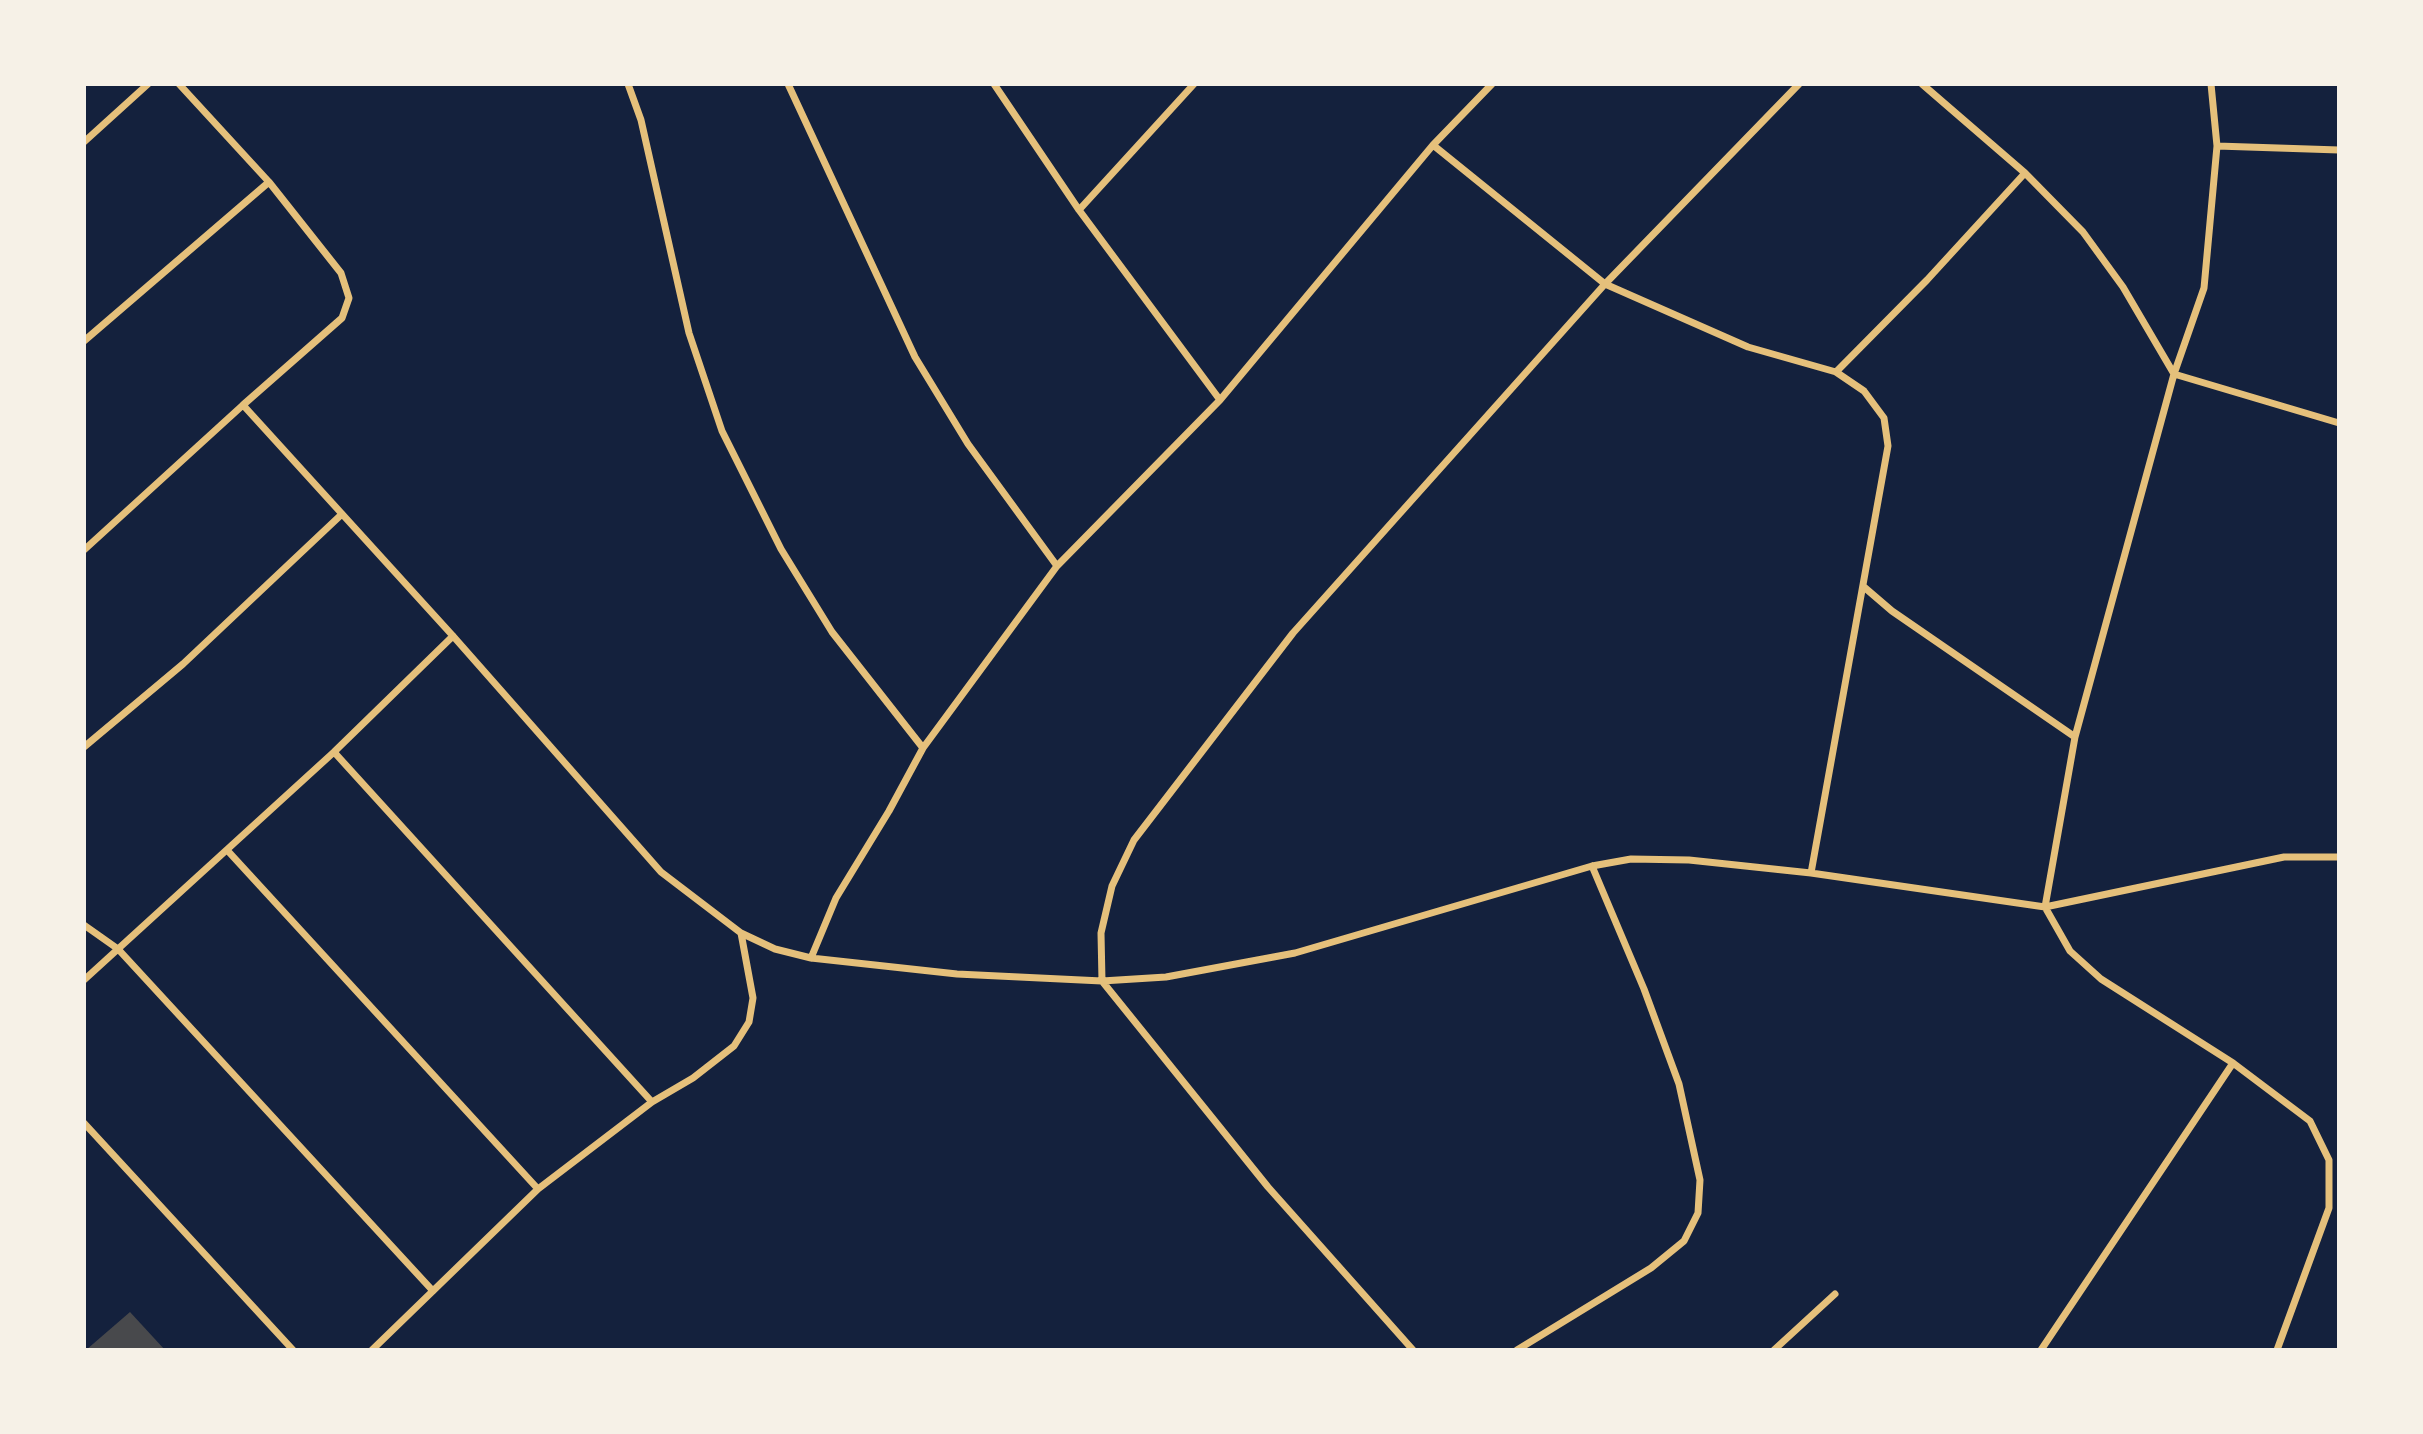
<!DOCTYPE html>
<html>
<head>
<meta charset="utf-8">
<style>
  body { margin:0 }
  #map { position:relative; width:2423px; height:1434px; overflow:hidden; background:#14213d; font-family:"Archivo Narrow",sans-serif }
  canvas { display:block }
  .frame { position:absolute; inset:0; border:86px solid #f6f1e7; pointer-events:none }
</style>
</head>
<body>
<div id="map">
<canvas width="2423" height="1434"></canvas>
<div class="frame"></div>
</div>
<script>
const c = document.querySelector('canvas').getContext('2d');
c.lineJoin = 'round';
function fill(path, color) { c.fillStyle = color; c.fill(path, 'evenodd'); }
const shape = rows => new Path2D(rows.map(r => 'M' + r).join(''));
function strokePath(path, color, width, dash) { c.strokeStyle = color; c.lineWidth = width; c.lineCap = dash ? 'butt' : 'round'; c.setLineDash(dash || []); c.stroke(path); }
const building = shape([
  [130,1312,165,1350,86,1350]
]);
const minor = shape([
  [179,84,269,182,341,273,349,298,342,318,243,405,453,636,661,872,741,933,775,949,811,958,957,974,1102,981,1166,977,1295,953,1592,866,1631,859,1689,860,1811,873,2045,907,2284,857,2339,857],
  [628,84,641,120,689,333,722,431,781,549,832,632,923,748],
  [788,84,915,357,968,444,1057,566],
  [994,84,1079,210,1220,400],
  [1922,84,2025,173,2083,232,2123,287,2174,374,2339,423],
  [2211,84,2217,146,2204,288,2174,374,2075,737,2045,907,2070,951,2101,979,2233,1063,2310,1121,2329,1160,2329,1208,2277,1350],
  [84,142,148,84],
  [1433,145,1605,284,1748,347,1836,372,1864,391,1884,418,1888,446,1811,873],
  [2217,146,2339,150],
  [1079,210,1194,84],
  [84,341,269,182],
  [1836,372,1927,280,2025,173],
  [84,550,243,405],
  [1864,587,1892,611,2075,737],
  [84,747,183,664,342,514],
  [334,752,652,1102],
  [227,850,538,1189],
  [84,925,118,949,433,1291],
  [811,958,836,898,889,811,923,748,1057,566,1220,400,1433,145,1492,84],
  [84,980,334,752,453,636],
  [84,1123,293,1350],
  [372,1350,538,1189,652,1102,693,1078,734,1046,749,1022,753,998,741,933],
  [1413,1350,1268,1187,1102,981,1101,933,1112,886,1134,840,1293,633,1605,284,1799,84],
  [1517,1350,1651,1268,1684,1241,1698,1213,1700,1180,1679,1084,1644,989,1592,866],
  [1774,1350,1835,1294],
  [2041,1350,2233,1063]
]);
fill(building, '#48494c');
strokePath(minor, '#e5c07b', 7);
</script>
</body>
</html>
